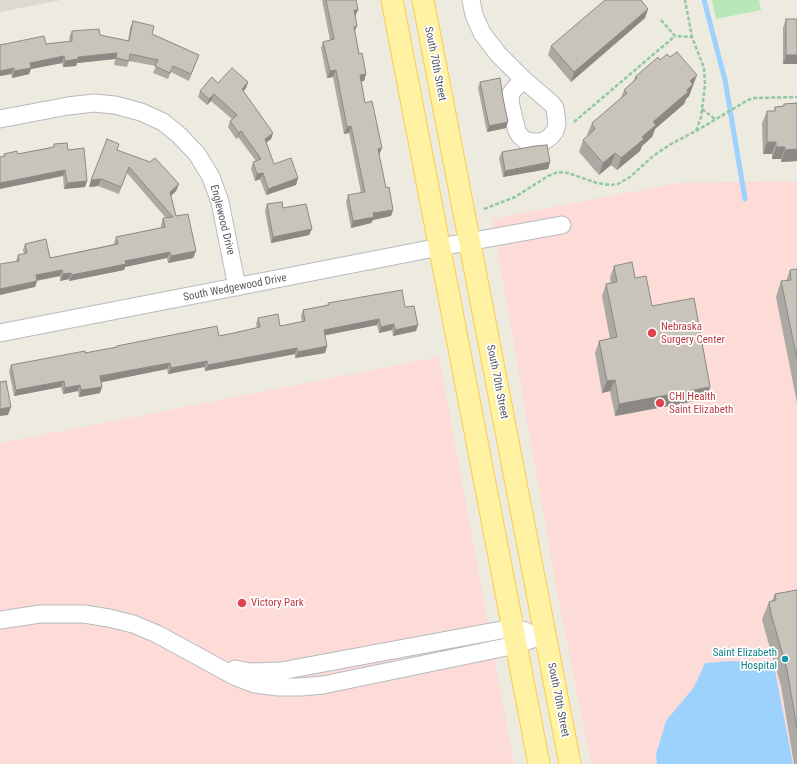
<!DOCTYPE html>
<html>
<head>
<meta charset="utf-8">
<style>
  body { margin:0 }
  canvas { display:block; background:#edeadf }
</style>
</head>
<body>
<canvas width="797" height="764"></canvas>
<script>
const c = document.querySelector('canvas').getContext('2d');
c.lineJoin = 'round';
function fill(path, color) { c.fillStyle = color; c.fill(path, 'evenodd'); }
const shape = rows => new Path2D(rows.map(r => 'M' + r).join(''));
function strokePath(path, color, width, dash) { c.strokeStyle = color; c.lineWidth = width; c.lineCap = dash ? 'butt' : 'round'; c.setLineDash(dash || []); c.stroke(path); }
function label(font, color, halo, rows, align = 'center') {
  c.font = font + ' "Roboto Condensed",sans-serif'; c.lineWidth = 3.5; c.setLineDash([]); c.textBaseline = 'middle'; c.strokeStyle = halo; c.fillStyle = color; for (const [text, x, y, turn = 0] of rows) {
    c.save(); c.translate(x, y); c.rotate((+turn || 0) * Math.PI / 180); c.textAlign = isNaN(turn) ? turn : align; if (halo) c.strokeText(text, 0, 0); c.fillText(text, 0, 0); c.restore();
  }
}
const education = shape([
  [0,0,61,0,0,12]
]);
const medical = shape([
  [797,181,797,764,591,764,556,587,492,219,678,183],
  [439,357,514,764,0,764,0,443]
]);
const green = shape([
  [712,0,759,0,761,10,716,19]
]);
const water = shape([
  [731,661,754,662,774,665,793,764,657,764,656,754,666,721,694,687,705,663]
]);
const stream = shape([
  [704,0,725,80,745,199]
]);
const path = shape([
  [661,20,675,36,692,37],
  [702,109,715,119],
  [574,122,675,36],
  [696,131,748,100,755,98,797,97],
  [484,209,515,197,548,176,558,172,568,173,597,183,610,185,618,184,630,177,653,156,671,144,696,131,701,117,705,85,704,68,692,37,685,0]
]);
const minor = shape([
  [471,0,474,15,482,33,498,54,523,79],
  [523,79,552,104,555,108,557,124,555,131,550,137,542,142,534,142,526,141,520,136,517,131,510,102,511,93,523,79],
  [0,119,68,106,94,103,115,105,141,112,163,122,179,135,197,154,211,177,220,202,237,287],
  [0,333,440,247,562,225],
  [0,620,40,614,84,614,109,618,133,624,157,634,236,677,255,684,278,687,301,687,323,685,516,645,546,634],
  [235,669,251,672,281,671,496,631,513,628,526,631]
]);
const major = shape([
  [392,0,539,764],
  [423,0,570,764]
]);
const wall = shape([
  [322,0,356,0,355,32,359,54,366,74,364,81,361,81,365,103,382,148,379,154,386,188,393,210,391,216,373,220,371,223,351,228,346,202,348,195,361,193,349,133,344,134,333,77,327,78,321,48,323,42,330,40],
  [648,9,645,18,571,82,548,55,551,46],
  [786,19,797,19,797,64,783,64,783,28],
  [133,21,152,34,199,55,189,81,171,72,168,79,153,73,156,66,129,61,127,67,114,65,115,59,77,63,76,66,63,67,62,63,31,69,29,74,12,78,11,74,0,76,46,44,70,41,69,38,72,31,100,35,128,41,130,28],
  [660,60,693,88,692,88,689,96,686,99,684,104,655,129,652,137,642,146,640,151,617,170,611,165,599,175,579,152,583,140,588,136,587,135,592,123,621,98,624,90,634,81,635,77],
  [248,82,246,88,243,91,273,133,271,139,266,143,274,164,298,178,296,185,266,195,260,179,255,181,251,169,253,162,256,161,238,137,236,139,228,127,230,121,232,119,211,101,207,105,198,97,200,91,218,83],
  [480,82,506,128,487,132,478,88],
  [797,103,797,161,781,162,781,159,772,159,772,154,763,154,762,123,767,111,774,111,775,107,783,106,784,104],
  [54,144,68,150,87,181,85,187,64,189,63,176,3,157,4,154,18,154,53,147],
  [117,150,179,184,176,191,171,196,176,216,196,251,193,258,168,263,167,258,125,267,124,270,69,281,69,279,60,281,60,276,37,281,35,287,16,261,18,255,24,254,23,250,25,244,50,258,114,244,114,243,116,237,161,228,161,225,163,218,166,218,127,173,119,194,98,186,89,187],
  [502,152,550,162,548,169,503,177,499,158],
  [267,204,283,208,309,235,271,243,265,211],
  [614,266,635,278,652,306,710,387,706,399,615,416,610,391,602,393,595,353,599,341,610,339,602,296,606,284,611,284,610,278],
  [797,269,797,403,776,297,781,281,786,281,790,270],
  [328,303,405,307,418,325,416,331,393,336,392,330,379,333,377,325,325,335,327,346,325,353,295,358,295,354,205,371,204,367,168,374,167,369,101,382,102,387,100,393,79,397,78,391,63,394,61,387,14,396,9,371,11,365,85,353,116,347,117,346,219,336,257,328,256,324,258,318,280,326,302,322,301,316,303,310,327,305],
  [797,590,797,764,794,764,781,686,765,631,762,619,769,602,772,601,775,594]
]);
const shadedWall = shape([
  [648,9,645,18,571,82,574,72],
  [354,10,358,10,355,17,351,17],
  [357,26,354,33,354,27],
  [117,53,115,59,77,63,76,66,63,67,65,61,78,57],
  [786,55,797,55,797,64,783,64],
  [64,56,62,63,31,69,29,74,12,78,14,71,30,63],
  [14,68,11,74,0,76,0,71],
  [336,70,333,77,327,78,330,71],
  [366,74,364,81,357,82,360,75],
  [697,75,689,96,686,99,684,104,655,129,652,137,642,146,640,151,617,170,621,158,642,137,653,122,690,81],
  [248,82,246,88,240,95,242,89],
  [214,94,211,101,207,105,209,99],
  [508,122,506,128,487,132,489,126],
  [351,126,349,133,344,134,347,127],
  [241,131,238,137,236,139,239,133],
  [273,133,271,139,263,145,265,139],
  [767,142,776,142,772,154,763,154],
  [776,147,785,147,781,159,772,159],
  [382,148,379,155,378,149],
  [797,149,797,161,781,162,785,150],
  [615,153,611,165,599,175,603,163],
  [550,162,548,169,503,177,505,171],
  [65,170,63,176,0,189,0,183],
  [263,173,260,179,255,181,257,174],
  [298,178,296,185,266,195,268,189],
  [101,179,98,186,89,187,91,180],
  [87,181,85,187,64,189,67,183],
  [179,184,176,191,168,198,170,192],
  [393,210,391,216,373,220,371,223,351,228,353,221,373,213],
  [312,229,309,235,271,243,273,237],
  [196,251,193,258,168,263,171,256],
  [170,252,167,258,125,267,124,270,69,281,72,275,125,261],
  [62,270,60,276,33,281,36,275],
  [71,273,69,279,60,281,63,274],
  [37,281,35,287,0,295,0,289],
  [379,319,377,325,322,336,324,330],
  [394,324,392,330,379,333,381,327],
  [418,325,416,331,393,336,395,330],
  [327,346,325,353,295,358,298,352],
  [297,348,295,354,205,371,208,365],
  [207,361,204,367,168,374,171,368],
  [170,363,167,369,98,383,100,376],
  [615,380,610,391,602,393,607,381],
  [64,381,61,387,14,396,16,390],
  [80,385,78,391,63,394,65,388],
  [102,387,100,393,79,397,81,390],
  [710,387,706,399,615,416,619,404],
  [11,407,8,415,0,416,0,409]
]);
const building = shape([
  [326,0,356,0,358,10,354,10,357,26,354,27,359,54,362,53,366,74,360,75,365,103,372,101,382,148,378,149,386,188,389,187,393,210,373,213,374,217,353,221,348,195,365,192,351,126,347,127,336,70,330,71,323,42,334,39,326,0],
  [605,0,641,0,648,9,574,72,551,46,605,0],
  [786,19,797,19,797,55,786,55,786,19],
  [133,21,154,26,152,34,199,55,191,74,173,66,170,73,155,66,158,60,130,54,129,61,116,58,117,53,78,57,78,59,65,61,64,56,30,63,31,68,14,71,14,68,0,71,0,45,44,36,46,44,72,41,72,31,99,29,100,35,129,41,133,21],
  [677,52,697,75,690,81,693,84,687,90,688,92,653,122,656,125,642,137,644,139,621,158,615,153,603,163,583,140,595,129,592,123,627,93,624,90,637,78,635,77,650,64,658,57,660,60,667,54,670,57,677,52],
  [232,68,248,82,242,89,273,133,265,139,274,164,291,158,298,178,268,189,263,173,257,174,253,162,261,159,241,131,239,133,230,121,237,115,214,94,209,99,200,91,212,77,218,83,232,68],
  [500,78,503,98,508,122,489,126,480,82,500,78],
  [797,103,797,149,785,150,785,147,776,147,776,142,767,142,767,111,775,111,775,107,784,106,784,104,797,103],
  [107,139,119,144,117,150,150,162,155,158,179,184,170,192,176,216,188,214,196,251,171,256,170,252,125,261,126,264,72,275,71,273,63,274,62,270,36,275,37,281,0,289,0,264,19,261,18,255,27,253,25,244,46,239,50,258,118,244,116,237,165,227,163,218,173,217,129,167,121,187,101,179,91,180,107,139],
  [67,143,68,150,84,148,87,181,67,183,65,170,0,183,0,157,5,156,4,154,17,151,18,154,54,147,54,144,67,143],
  [547,145,550,162,505,171,502,152,535,146,547,145],
  [282,202,283,208,306,204,312,229,273,237,267,204,282,202],
  [632,262,635,278,646,276,652,306,694,298,710,387,619,404,615,380,607,381,599,341,617,337,606,284,617,282,614,266,632,262],
  [797,269,797,359,781,281,791,280,790,270,797,269],
  [402,290,405,307,414,306,418,325,395,330,394,324,381,327,379,319,324,330,327,346,298,352,297,348,208,365,207,361,171,368,170,363,100,376,102,387,81,390,80,385,65,388,64,381,16,390,11,365,85,351,85,353,117,347,117,346,217,326,219,336,234,333,260,327,258,318,278,314,280,326,305,321,303,310,329,305,328,303,402,290],
  [6,381,11,407,0,409,0,382,6,381],
  [797,590,797,729,787,669,771,614,769,602,776,600,775,594,797,590]
]);
const markers = [
  [652,333,5,"#e0444e"],
  [660,403,5,"#e0444e"],
  [242,603,5,"#e0444e"],
  [785,659,4,"#0f9aa8"]
];
const streetNames = [
  ["South 70th Street",435,64,79],
  ["Englewood Drive",222,220,76],
  ["South Wedgewood Drive",235,288,-11],
  ["South 70th Street",497,382,79],
  ["South 70th Street",558,700,79]
];
const healthNames = [
  ["Nebraska",661,327],
  ["Surgery Center",661,340],
  ["CHI Health",669,397],
  ["Saint Elizabeth",669,410],
  ["Victory Park",251,603]
];
const cultureNames = [
  ["Saint Elizabeth",777,653],
  ["Hospital",777,666]
];
fill(education, '#dcd9ce');
fill(medical, '#fddcd8');
fill(green, '#b8e7b9');
fill(water, '#9dd2ff');
strokePath(stream, '#9dd2ff', 5);
strokePath(minor, '#b7bac0', 19);
strokePath(major, '#fdcd48', 23);
strokePath(path, '#92c8a2', 2.5, [4, 2]);
strokePath(minor, '#fff', 17);
strokePath(major, '#fff2a2', 21);
fill(wall, '#aca9a2');
fill(shadedWall, '#8c8984');
fill(building, '#c8c4bc');
strokePath(building, '#8c8984', 1);
for (const [x, y, r, color] of markers) { const dot = new Path2D(); dot.arc(x, y, r, 0, 2 * Math.PI); c.fillStyle = color; c.fill(dot); strokePath(dot, '#fff', 1.5); }
label('11px', '#585c62', '#fff', streetNames);
label('11px', '#be3a42', '#fff', healthNames, 'left');
label('11px', '#0d838f', '#fff', cultureNames, 'right');
</script>
</body>
</html>
